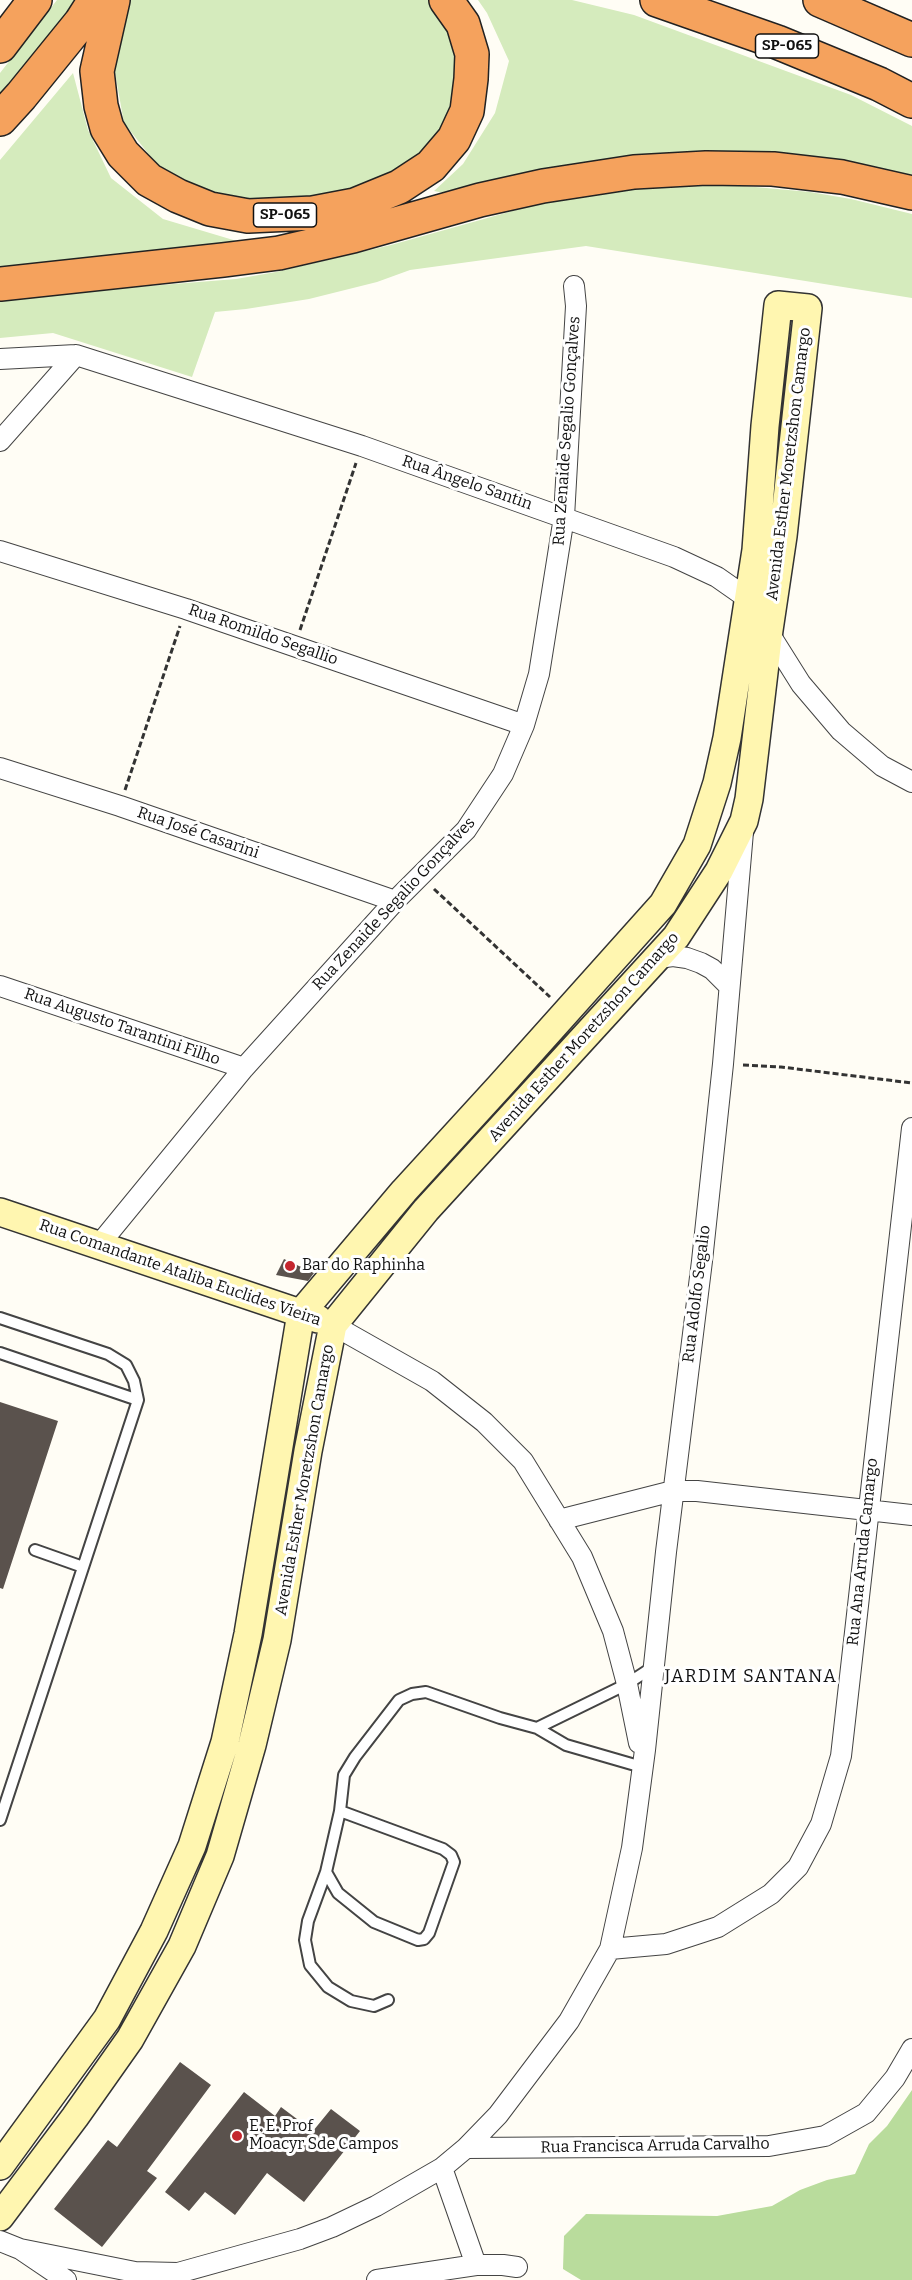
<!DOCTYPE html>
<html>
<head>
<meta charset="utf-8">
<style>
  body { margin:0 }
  canvas { display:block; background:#fffdf5 }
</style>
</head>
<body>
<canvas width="912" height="2280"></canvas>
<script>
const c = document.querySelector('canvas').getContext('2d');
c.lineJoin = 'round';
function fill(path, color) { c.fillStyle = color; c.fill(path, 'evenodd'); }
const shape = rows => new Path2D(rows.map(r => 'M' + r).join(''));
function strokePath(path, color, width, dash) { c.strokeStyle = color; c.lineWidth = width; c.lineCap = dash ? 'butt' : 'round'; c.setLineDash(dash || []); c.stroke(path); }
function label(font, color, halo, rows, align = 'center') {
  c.font = font + ' Bitter,serif'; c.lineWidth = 6; c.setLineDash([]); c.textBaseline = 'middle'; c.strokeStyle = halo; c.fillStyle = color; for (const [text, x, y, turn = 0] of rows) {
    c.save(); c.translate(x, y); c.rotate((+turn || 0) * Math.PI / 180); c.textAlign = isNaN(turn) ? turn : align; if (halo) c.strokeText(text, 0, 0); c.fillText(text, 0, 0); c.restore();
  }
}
const green = shape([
  [57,0,76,0,36,56,0,98,0,73],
  [125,0,433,0,463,43,462,104,436,150,375,189,299,203,225,198,162,171,124,123,114,67],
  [478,0,572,0,634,15,851,95,912,126,912,183,855,166,454,195,434,191,463,164,495,113,509,61,487,13],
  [73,73,88,130,111,178,163,219,240,242,0,270,0,160],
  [722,184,810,192,851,199,912,214,912,298,586,246,410,270,377,282,309,299,246,309,215,312,192,377,53,333,0,338,0,298,236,279,276,272,391,245,541,203,586,194,677,185]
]);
const forest = shape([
  [912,2090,912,2280,581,2280,563,2269,564,2236,586,2214,717,2216,772,2206,800,2190,827,2180,855,2174,869,2144,887,2126]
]);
const building = shape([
  [284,1259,314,1273,308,1281,276,1275],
  [0,1402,58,1421,3,1589,0,1588],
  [180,2062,211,2085,147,2171,157,2178,102,2247,54,2209,108,2140,117,2147],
  [244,2092,275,2116,281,2107,313,2131,331,2109,360,2131,304,2202,267,2173,235,2215,205,2192,189,2211,165,2192]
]);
const path = shape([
  [300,630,356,463],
  [125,790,180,626],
  [434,889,550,997],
  [743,1065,781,1067,912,1083]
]);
const lane = shape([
  [0,1318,108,1354,126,1365,134,1381,138,1400,0,1820],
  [0,1353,138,1400],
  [35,1550,83,1567],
  [537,1728,627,1684,653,1667],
  [340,1811,443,1849,451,1855,454,1862,429,1933,424,1939,418,1940,374,1922,338,1893,326,1872,340,1811,344,1775,355,1757,399,1700,412,1694,426,1692,500,1718,537,1728,566,1745,642,1767],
  [326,1872,308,1921,305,1940,310,1965,328,1987,351,2001,374,2006,388,2000]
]);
const street = shape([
  [0,359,76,355,362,446,674,557,717,577,747,598,801,684,841,731,882,766,912,782],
  [0,441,76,355],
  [0,551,186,609,524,725],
  [0,768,120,806,395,901],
  [658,958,673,956,687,958,701,963,712,969,729,986],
  [0,986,244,1068],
  [98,1246,244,1068,395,901,466,830,503,774,524,725,539,674,564,517,576,306,574,286],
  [333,1325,432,1381,484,1422,523,1461,582,1557,613,1631,627,1684,639,1743],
  [559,1520,673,1491,697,1491,912,1515],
  [610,1949,666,1944,718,1927,771,1894,798,1867,821,1824,841,1756,912,1128],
  [466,2148,769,2146,825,2136,866,2113,895,2078,912,2049],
  [442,2168,476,2265],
  [0,2241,20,2249,66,2280],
  [20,2249,135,2272,178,2273,300,2239,332,2227,376,2206,442,2168,466,2148,498,2115,569,2021,610,1949,632,1848,645,1750,666,1552,702,1261,723,1064,743,832],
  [377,2280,476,2265,503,2265,517,2267]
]);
const secondary = shape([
  [0,1212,318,1319],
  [0,2166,107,2019,154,1931,192,1846,225,1742,248,1634,301,1313,404,1191,500,1086,663,904,697,845,717,783,727,738,756,550,765,426,778,305,808,308,783,536,769,630,749,799,744,821,719,871,676,937,426,1210,333,1325,308,1451,277,1640,252,1745,220,1856,182,1946,130,2039,75,2117,0,2217]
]);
const highway = shape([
  [113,0,97,71,101,106,107,128,123,154,149,180,178,196,210,209,248,216,313,213,355,205,399,187,431,166,454,139,467,111,471,79,472,54,463,24,446,0],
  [657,0,777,42,879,84,912,101],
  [820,0,912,40],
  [0,46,35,0],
  [0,119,21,96,81,22,95,0],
  [0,284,223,260,279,253,353,236,480,200,543,186,634,172,706,168,773,169,842,177,912,193]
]);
const markers = [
  [290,1266,6,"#c4262e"],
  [237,2136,6,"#c4262e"]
];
const shields = [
  [787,46,63],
  [285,215,63]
];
const shieldNames = [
  ["SP-065",787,46],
  ["SP-065",285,215]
];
const streetNames = [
  ["Rua Zenaide Segalio Gonçalves",567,431,-86],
  ["Avenida Esther Moretzshon Camargo",789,464,-83],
  ["Rua Ângelo Santin",467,483,19],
  ["Rua Romildo Segallio",263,635,19],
  ["Rua José Casarini",198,833,19],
  ["Rua Zenaide Segalio Gonçalves",394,904,-47],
  ["Rua Augusto Tarantini Filho",122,1027,19],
  ["Avenida Esther Moretzshon Camargo",584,1037,-48],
  ["Rua Comandante Ataliba Euclides Vieira",180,1273,19],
  ["Rua Adolfo Segalio",697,1294,-83],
  ["Avenida Esther Moretzshon Camargo",305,1480,-80],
  ["Rua Ana Arruda Camargo",863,1552,-84],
  ["Rua Francisca Arruda Carvalho",655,2146,-1]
];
const poiNames = [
  ["Bar do Raphinha",302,1266],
  ["E. E. Prof",249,2127],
  ["Moacyr Sde Campos",249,2145]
];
const neighbourhoodNames = [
  ["JARDIM SANTANA",751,1677]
];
fill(green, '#d5ebbd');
fill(forest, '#b9dc9c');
fill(building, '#5a524d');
strokePath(lane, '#444', 14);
strokePath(street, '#444', 22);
strokePath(secondary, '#333', 30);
strokePath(highway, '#222', 36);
strokePath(path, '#333', 3, [6, 3]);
strokePath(lane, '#fff', 10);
strokePath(street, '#fff', 20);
strokePath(secondary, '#fff6b0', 27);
strokePath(highway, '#f5a25d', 33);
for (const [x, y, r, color] of markers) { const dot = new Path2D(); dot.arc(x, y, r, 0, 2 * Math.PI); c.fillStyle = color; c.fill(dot); strokePath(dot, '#fff', 2); }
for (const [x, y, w] of shields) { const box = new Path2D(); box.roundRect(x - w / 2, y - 12, w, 24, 4.5); c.fillStyle = '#fff'; c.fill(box); strokePath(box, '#111', 1.5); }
label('bold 15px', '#111', null, shieldNames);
label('16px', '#111', '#fff', streetNames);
label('16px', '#111', '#fff', poiNames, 'left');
c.letterSpacing = '1.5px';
label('18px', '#111', '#fff', neighbourhoodNames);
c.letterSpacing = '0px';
</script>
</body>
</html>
